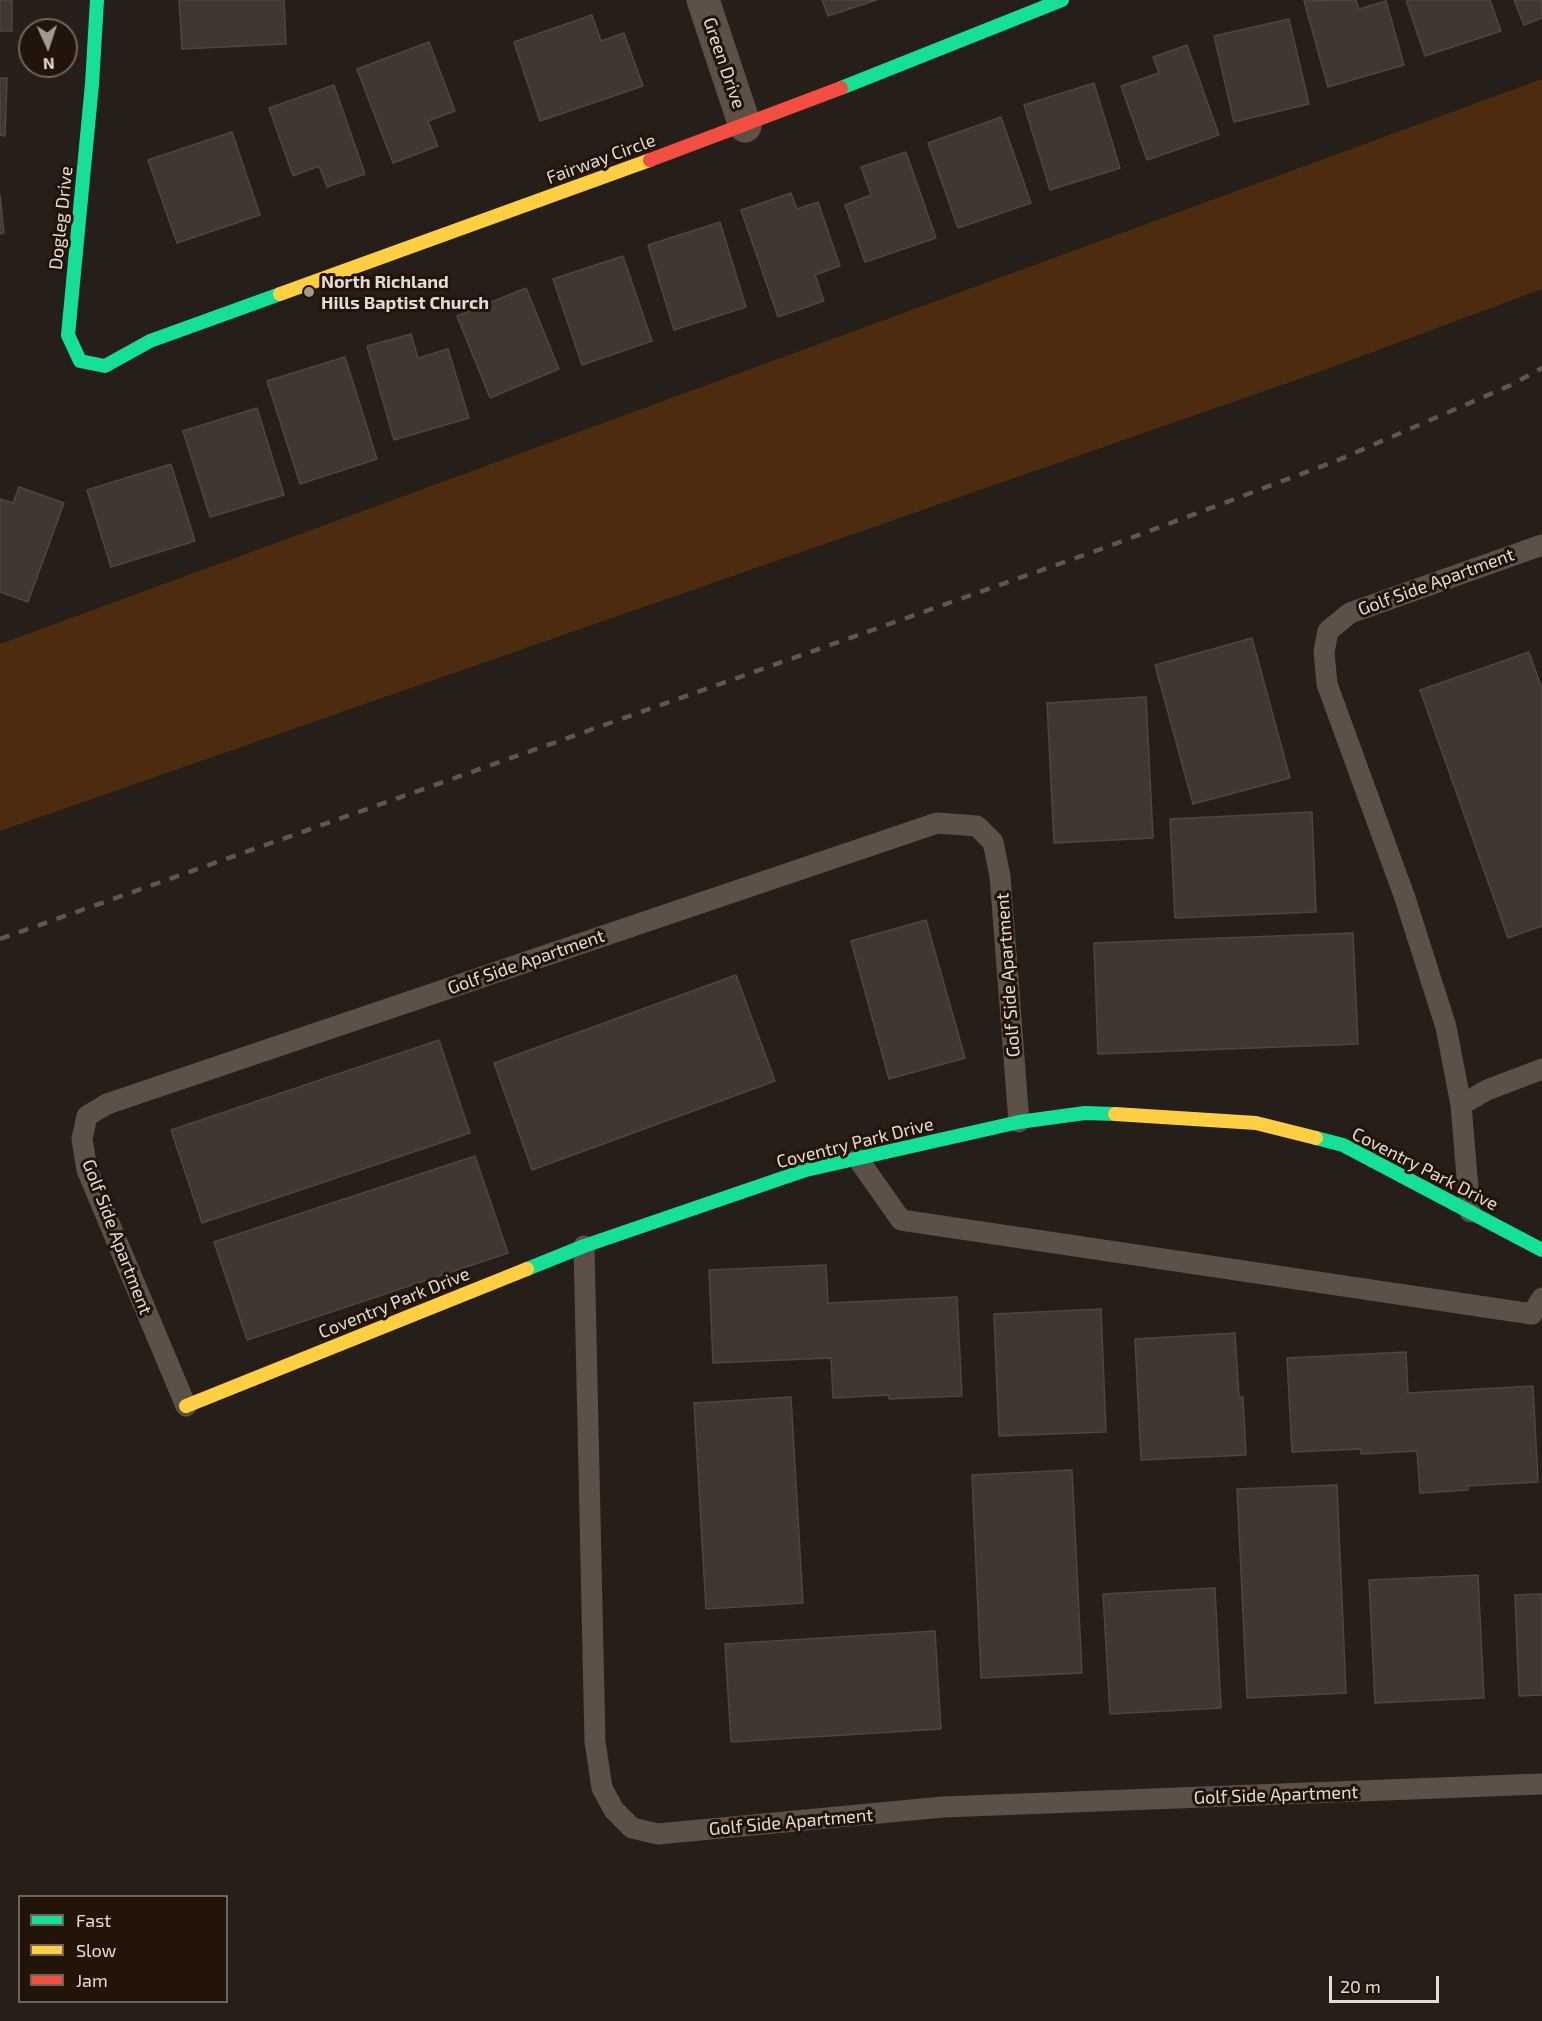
<!DOCTYPE html>
<html>
<head>
<meta charset="utf-8">
<style>
  body { margin:0 }
  #map { position:relative; width:1542px; height:2021px; overflow:hidden; background:#261e18; font-family:"Exo 2",sans-serif }
  canvas { display:block }
  .legend { position:absolute; left:18px; top:1895px; width:210px; height:108px; box-sizing:border-box; background:#221409; border:2px solid #70645a; margin:0; padding:8px 10px; list-style:none; font-size:18px; color:#e5dbd4 }
  .legend li { display:flex; align-items:center; gap:12px; height:30px }
  .legend b { width:30px; border:2px solid #70645a }
  .north { position:absolute; left:18px; top:18px; width:60px; height:60px; box-sizing:border-box; background:#221409; border:2px solid #70645a; border-radius:50%; rotate:177deg; font-size:16px; font-weight:700; line-height:24px; text-align:center; color:#e5dbd4 }
  .north::after { content:''; display:block; margin:auto; width:21px; height:27px; background:#a29992; clip-path:polygon(50% 0,100% 100%,50% 72%,0 100%) }
  .scale { position:absolute; left:1329px; top:1976px; width:110px; height:27px; box-sizing:border-box; border:3px solid #e5dbd4; border-top:0; padding-left:8px; font-size:18px; line-height:21px; white-space:nowrap; color:#e5dbd4; -webkit-text-stroke:4px #221409; paint-order:stroke }
</style>
</head>
<body>
<div id="map">
<canvas width="1542" height="2021"></canvas>
<ul class="legend">
<li><b style="height:8px;background:#16e098"></b>Fast</li>
<li><b style="height:8px;background:#ffcf43"></b>Slow</li>
<li><b style="height:8px;background:#f24e42"></b>Jam</li>
</ul>
<div class="north">N</div>
<div class="scale">20 m</div>
</div>
<script>
const c = document.querySelector('canvas').getContext('2d');
c.lineJoin = 'round';
function fill(path, color) { c.fillStyle = color; c.fill(path, 'evenodd'); }
const shape = rows => new Path2D(rows.map(r => 'M' + r).join(''));
function strokePath(path, color, width, dash) { c.strokeStyle = color; c.lineWidth = width; c.lineCap = dash ? 'butt' : 'round'; c.setLineDash(dash || []); c.stroke(path); }
function label(font, color, halo, rows, align = 'center') {
  c.font = font + ' "Exo 2",sans-serif'; c.lineWidth = 6; c.setLineDash([]); c.textBaseline = 'middle'; c.strokeStyle = halo; c.fillStyle = color; for (const [text, x, y, turn = 0] of rows) {
    c.save(); c.translate(x, y); c.rotate((+turn || 0) * Math.PI / 180); c.textAlign = isNaN(turn) ? turn : align; if (halo) c.strokeText(text, 0, 0); c.fillText(text, 0, 0); c.restore();
  }
}
const green = shape([
  [1542,79,1542,289,1319,372,0,831,0,644]
]);
const building = shape([
  [0,0,12,0,12,31,0,31,0,0],
  [179,0,284,0,286,44,182,49,179,0],
  [822,0,876,0,828,16,822,0],
  [1356,0,1359,9,1386,1,1404,65,1328,87,1304,1,1356,0],
  [1406,0,1490,0,1501,31,1425,56,1406,0],
  [1514,0,1542,0,1542,18,1524,25,1514,0],
  [592,15,601,41,624,33,643,86,540,121,514,42,592,15],
  [1289,19,1309,104,1234,122,1214,36,1289,19],
  [429,42,455,111,428,121,438,146,393,163,357,69,429,42],
  [1187,45,1219,135,1147,160,1121,86,1159,73,1153,57,1187,45],
  [0,78,7,78,5,136,0,135,0,78],
  [1094,83,1120,168,1050,190,1024,105,1094,83],
  [334,85,365,174,327,187,319,166,293,176,269,108,334,85],
  [1001,117,1031,203,958,228,928,143,1001,117],
  [232,132,260,215,177,243,148,160,232,132],
  [906,152,936,238,865,262,845,205,871,195,861,167,906,152],
  [791,193,797,209,818,202,840,266,815,275,824,301,778,317,741,210,791,193],
  [0,195,4,233,0,234,0,195],
  [720,222,746,307,674,330,648,245,720,222],
  [623,256,652,341,582,365,553,279,623,256],
  [526,288,559,369,490,398,457,316,526,288],
  [411,334,418,358,448,349,469,418,394,440,367,346,411,334],
  [345,357,377,459,300,484,267,381,345,357],
  [257,408,284,495,210,517,183,431,257,408],
  [171,464,195,541,111,567,87,490,171,464],
  [19,487,64,503,28,602,0,592,0,499,13,503,19,487],
  [1252,638,1290,778,1193,804,1155,665,1252,638],
  [1529,652,1542,689,1542,926,1508,938,1420,690,1529,652],
  [1146,697,1153,838,1054,843,1047,703,1146,697],
  [1312,812,1316,912,1175,918,1170,819,1312,812],
  [926,920,965,1058,889,1079,851,941,926,920],
  [1353,933,1358,1044,1098,1054,1094,943,1353,933],
  [736,975,775,1081,532,1170,494,1063,736,975],
  [439,1040,470,1133,202,1223,171,1130,439,1040],
  [475,1156,508,1253,247,1340,214,1242,475,1156],
  [826,1265,828,1303,957,1297,962,1396,889,1399,889,1395,833,1398,831,1358,713,1363,709,1270,826,1265],
  [1101,1309,1106,1432,999,1436,994,1314,1101,1309],
  [1235,1333,1239,1397,1243,1397,1246,1455,1141,1460,1135,1339,1235,1333],
  [1406,1352,1408,1393,1533,1386,1538,1482,1467,1486,1468,1490,1420,1493,1417,1451,1361,1454,1361,1449,1292,1452,1287,1358,1406,1352],
  [791,1397,803,1603,706,1609,694,1403,791,1397],
  [1072,1470,1082,1673,981,1678,972,1475,1072,1470],
  [1337,1485,1346,1693,1247,1698,1237,1489,1337,1485],
  [1478,1575,1484,1698,1375,1703,1369,1580,1478,1575],
  [1215,1588,1221,1708,1110,1714,1103,1594,1215,1588],
  [1542,1594,1542,1695,1519,1696,1515,1595,1542,1594],
  [935,1631,941,1729,731,1742,725,1644,935,1631]
]);
const lane = shape([
  [1542,545,1350,613,1328,631,1324,652,1327,684,1405,898,1446,1027,1461,1105,1487,1090,1542,1069],
  [1461,1105,1470,1212],
  [858,1159,901,1220,1532,1314,1542,1298],
  [584,1246,595,1742,602,1788,614,1810,632,1828,658,1834,943,1807,1542,1784],
  [186,1406,87,1170,82,1139,87,1116,107,1104,937,823,977,826,993,842,1000,876,1019,1122]
]);
const street = shape([
  [703,0,745,126]
]);
const fast = shape([
  [97,0,92,84,68,335,80,361,105,366,150,341,280,294],
  [841,88,1062,0],
  [1316,1138,1343,1145,1542,1250],
  [527,1269,584,1246,806,1170,1019,1122,1085,1113,1115,1114]
]);
const slow = shape([
  [280,294,650,160],
  [1115,1114,1256,1123,1316,1138],
  [186,1406,527,1269]
]);
const jam = shape([
  [650,160,841,88]
]);
const rail = shape([
  [0,939,1104,548,1336,461,1511,385,1542,368]
]);
const markers = [
  [309,292,6,"#a29992"]
];
const streetNames = [
  ["Green Drive",724,63,71],
  ["Fairway Circle",601,159,-20],
  ["Dogleg Drive",61,218,-84],
  ["Golf Side Apartment",1436,582,-20],
  ["Golf Side Apartment",526,962,-19],
  ["Golf Side Apartment",1008,975,-94],
  ["Coventry Park Drive",855,1143,-14],
  ["Coventry Park Drive",1425,1169,27],
  ["Golf Side Apartment",117,1237,69],
  ["Coventry Park Drive",394,1303,-22],
  ["Golf Side Apartment",1276,1795,-2],
  ["Golf Side Apartment",791,1822,-5]
];
const poiNames = [
  ["North Richland",321,282],
  ["Hills Baptist Church",321,303]
];
fill(green, '#4c2b0e');
fill(building, '#3e3732');
strokePath(building, '#4d4641', 1.5);
strokePath(lane, '#5d5046', 21);
strokePath(street, '#5d5046', 33);
strokePath(fast, '#16e098', 14);
strokePath(slow, '#ffcf43', 14);
strokePath(jam, '#f24e42', 14);
strokePath(rail, '#5f564f', 4.5, [10, 10]);
for (const [x, y, r, color] of markers) { const dot = new Path2D(); dot.arc(x, y, r, 0, 2 * Math.PI); c.fillStyle = color; c.fill(dot); strokePath(dot, '#221409', 2); }
label('18px', '#e5dbd4', '#221409', streetNames);
label('bold 18px', '#e5dbd4', '#221409', poiNames, 'left');
</script>
</body>
</html>
